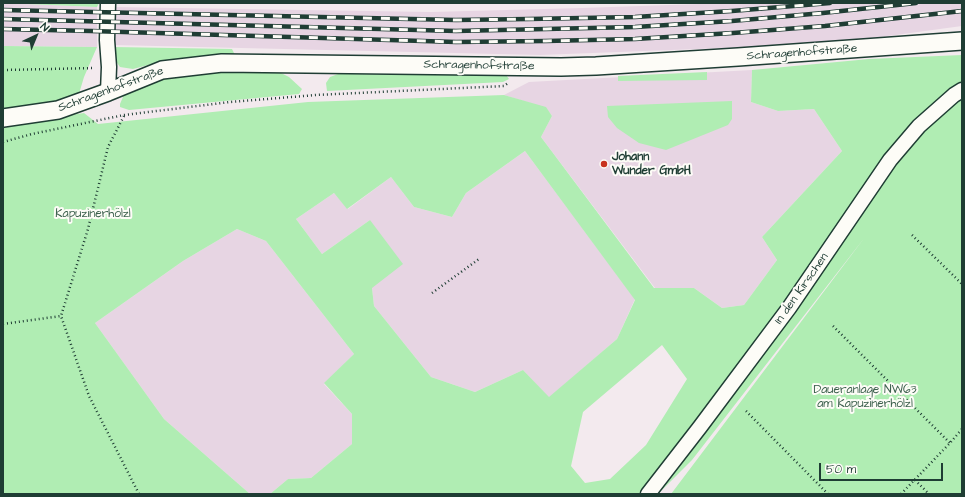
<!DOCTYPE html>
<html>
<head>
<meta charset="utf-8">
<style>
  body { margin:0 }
  #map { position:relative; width:965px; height:497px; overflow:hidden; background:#f3eaee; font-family:"Architects Daughter",sans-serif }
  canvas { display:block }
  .frame { position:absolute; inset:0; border:4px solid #1f3d34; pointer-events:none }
  .north { position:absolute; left:16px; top:16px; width:40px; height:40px; -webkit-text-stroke:3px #fdfcf7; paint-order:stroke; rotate:44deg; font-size:11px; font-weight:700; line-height:16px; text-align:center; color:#1f3d34 }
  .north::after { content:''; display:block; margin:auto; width:14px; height:18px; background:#1f3d34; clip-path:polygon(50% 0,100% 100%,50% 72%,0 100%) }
  .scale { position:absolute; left:819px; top:463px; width:124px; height:18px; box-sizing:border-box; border:2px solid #1f3d34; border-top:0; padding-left:5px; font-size:12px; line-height:14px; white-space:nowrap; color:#1f3d34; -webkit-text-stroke:3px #fdfcf7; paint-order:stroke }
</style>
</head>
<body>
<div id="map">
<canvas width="965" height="497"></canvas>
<div class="frame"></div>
<div class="north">N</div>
<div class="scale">50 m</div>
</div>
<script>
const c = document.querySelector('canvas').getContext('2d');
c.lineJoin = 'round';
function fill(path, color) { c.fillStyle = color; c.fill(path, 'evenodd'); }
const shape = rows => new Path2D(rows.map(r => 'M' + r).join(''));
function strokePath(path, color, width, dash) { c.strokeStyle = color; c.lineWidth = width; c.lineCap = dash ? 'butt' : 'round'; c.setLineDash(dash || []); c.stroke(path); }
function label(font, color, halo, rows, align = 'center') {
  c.font = font + ' "Architects Daughter",sans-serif'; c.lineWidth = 4; c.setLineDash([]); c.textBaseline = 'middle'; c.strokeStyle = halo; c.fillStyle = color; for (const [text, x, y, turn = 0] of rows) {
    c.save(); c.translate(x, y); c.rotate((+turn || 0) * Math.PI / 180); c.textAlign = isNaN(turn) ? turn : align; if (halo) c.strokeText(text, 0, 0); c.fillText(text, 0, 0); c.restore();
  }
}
const built = shape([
  [3,3,97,7,97,47,3,46],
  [728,3,962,3,962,26,829,44,540,55,113,45,113,7,431,12,582,8],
  [752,70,751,102,778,111,814,109,842,151,762,237,777,260,744,305,722,308,694,288,655,288,541,137,552,116,546,108,504,95,529,82],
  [525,151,635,299,617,339,549,398,523,370,475,392,431,377,374,306,372,288,370,220,322,254,296,219,334,193,348,209,391,177,414,207,452,217,466,193],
  [237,229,266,241,354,354,324,384,352,414,352,444,311,478,288,479,270,494,250,494,164,419,95,323,183,261]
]);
const green = shape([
  [3,3,99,3,97,7],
  [3,46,97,47,84,77,78,97,3,110],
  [113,47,232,49,235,55,152,64,133,69,120,67,115,60],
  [962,55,962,494,671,494,865,237,692,460,658,494,270,494,288,479,311,478,352,444,352,414,324,383,354,354,266,241,237,229,183,261,95,323,164,419,250,494,3,494,3,125,84,113,98,124,308,102,504,95,546,107,552,116,541,137,654,288,694,288,722,308,744,305,777,260,762,237,842,151,814,109,778,111,751,102,752,70,869,59],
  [525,151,635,300,617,339,549,397,523,370,475,392,431,377,374,306,372,288,403,264,370,220,322,254,296,219,334,193,347,209,391,177,414,207,452,217,466,193],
  [662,345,687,379,646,445,610,479,585,483,571,466,583,412],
  [225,70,279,72,289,77,302,89,299,94,129,110,120,107,120,104,125,92,163,78],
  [707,72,707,80,618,81,618,76],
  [338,74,506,75,509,79,503,82,327,91,326,83,330,77],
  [732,101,732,119,728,125,666,150,639,143,617,128,608,117,607,106]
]);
const path = shape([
  [3,70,95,68],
  [124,116,108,147,88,229,61,316,89,396,139,494],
  [3,142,32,134,124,115,230,102,316,95,504,86,508,83],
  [912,235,962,284],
  [432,293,479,259],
  [3,324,61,316],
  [833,326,950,443],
  [746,411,828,494],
  [915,480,929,494],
  [901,494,950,443,962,429]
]);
const minor = shape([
  [108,3,107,40,109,67,108,92],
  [648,494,700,427,789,308,890,160,919,126,954,95,962,90]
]);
const tertiary = shape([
  [3,118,58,110,108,92,162,70,222,63,561,67,596,66,738,57,962,41]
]);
const rail = shape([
  [3,10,456,20,529,19,635,17,732,11,830,3],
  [3,19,456,31,546,29,635,27,732,21,823,13,916,3],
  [3,29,91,31,456,42,546,41,635,39,733,33,825,26,962,11]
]);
const markers = [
  [604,164,4,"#c8321e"]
];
const streetNames = [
  ["Schragenhofstraße",802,53,-4],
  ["Schragenhofstraße",479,66,1],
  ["Schragenhofstraße",111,90,-20],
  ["In den Kirschen",802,289,-55]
];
const poiNames = [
  ["Johann",612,157],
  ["Wunder GmbH",612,171]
];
const parkNames = [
  ["Kapuzinerhölzl",93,214],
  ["Daueranlage NW63",865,390],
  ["am Kapuzinerhölzl",865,404]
];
fill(built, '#e7d5e3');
fill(green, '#b0edb3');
strokePath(minor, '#1f3d34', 17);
strokePath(tertiary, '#1f3d34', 20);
strokePath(path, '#1f3d34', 2.5, [1, 3]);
strokePath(minor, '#fdfcf7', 14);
strokePath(tertiary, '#fdfcf7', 17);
strokePath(rail, '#1f3d34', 4.5);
strokePath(rail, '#fdfcf7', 3, [9]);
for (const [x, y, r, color] of markers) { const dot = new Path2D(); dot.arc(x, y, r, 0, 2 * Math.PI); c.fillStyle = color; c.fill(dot); strokePath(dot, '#fdfcf7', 1.5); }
label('12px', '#1f3d34', '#fdfcf7', streetNames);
label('bold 12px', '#1f3d34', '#fdfcf7', poiNames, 'left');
label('12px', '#3c604d', '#fdfcf7', parkNames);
</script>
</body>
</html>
